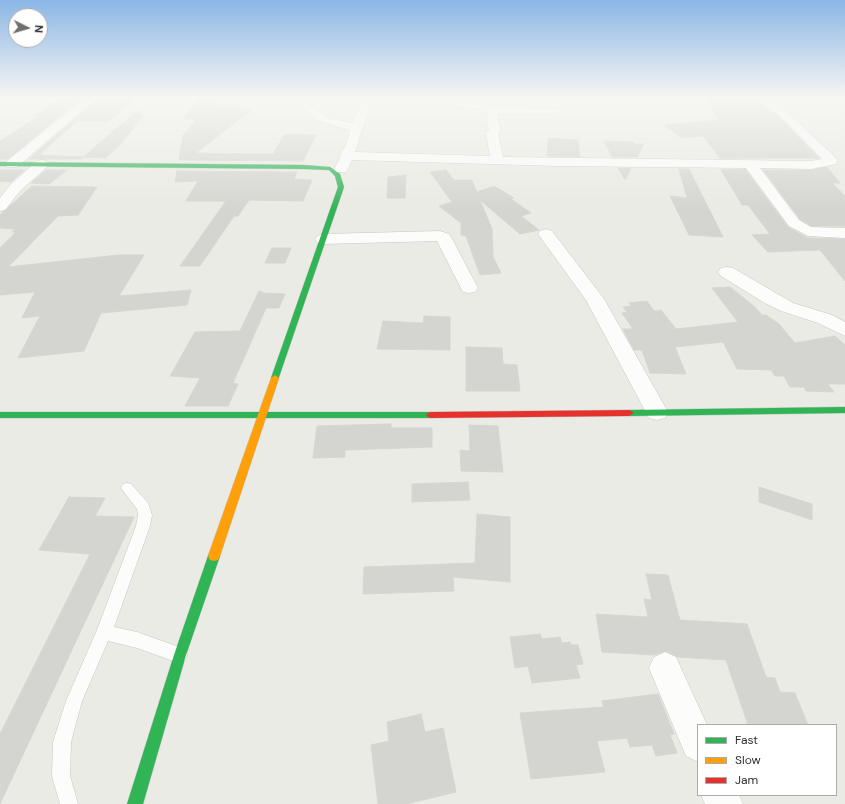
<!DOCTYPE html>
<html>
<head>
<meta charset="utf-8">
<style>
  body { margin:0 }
  #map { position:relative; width:845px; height:804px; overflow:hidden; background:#ebebe5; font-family:"DM Sans",sans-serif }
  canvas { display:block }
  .legend { position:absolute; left:697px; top:724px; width:140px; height:72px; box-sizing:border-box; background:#fff; border:1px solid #ababab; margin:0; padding:5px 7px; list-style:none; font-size:12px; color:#2e2e2e }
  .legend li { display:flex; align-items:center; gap:8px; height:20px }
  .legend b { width:20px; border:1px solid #ababab }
  .north { position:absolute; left:8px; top:8px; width:40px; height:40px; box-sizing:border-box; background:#fff; border:1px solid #ababab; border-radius:50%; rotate:95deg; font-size:11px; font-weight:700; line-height:16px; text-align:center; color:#2e2e2e }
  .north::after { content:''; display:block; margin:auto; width:14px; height:18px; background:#70706e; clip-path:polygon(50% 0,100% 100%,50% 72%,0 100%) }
</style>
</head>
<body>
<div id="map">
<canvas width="845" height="804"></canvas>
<ul class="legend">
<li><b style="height:5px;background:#30b455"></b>Fast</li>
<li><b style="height:5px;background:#ff9f0a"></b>Slow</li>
<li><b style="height:5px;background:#e5322d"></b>Jam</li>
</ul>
<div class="north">N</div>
</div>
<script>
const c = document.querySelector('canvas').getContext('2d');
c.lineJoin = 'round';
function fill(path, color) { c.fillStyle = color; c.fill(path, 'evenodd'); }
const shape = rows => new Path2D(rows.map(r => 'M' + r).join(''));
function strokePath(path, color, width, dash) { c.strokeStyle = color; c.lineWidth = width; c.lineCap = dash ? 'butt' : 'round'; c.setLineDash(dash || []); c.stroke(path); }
const building = shape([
  [61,97,83,97,8,159,0,159,0,141,39,116,35,116,61,97],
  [99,97,137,97,109,121,77,121,39,155,84,157,81,159,29,159,99,97],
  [199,97,218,97,214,105,253,109,196,153,273,154,285,134,316,135,303,161,179,160,183,135,196,119,184,119,199,97],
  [706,97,751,97,778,116,819,158,720,158,703,136,682,138,664,125,718,120,706,97],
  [137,111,143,116,120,145,105,158,83,157,137,111],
  [548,138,578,140,580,157,547,156,548,138],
  [604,141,634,142,635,144,644,144,637,157,612,157,604,141],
  [827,167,840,183,832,183,845,196,845,226,811,226,800,219,763,170,811,170,827,167],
  [618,168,631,168,625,180,618,168],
  [679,169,689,169,723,237,689,235,670,196,687,198,679,169],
  [745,169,788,227,808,238,845,239,845,281,820,250,768,252,752,235,770,234,748,205,742,205,721,170,745,169],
  [0,170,25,170,11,182,0,181,0,170],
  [46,170,67,170,49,184,31,183,46,170],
  [446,170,454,180,472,180,477,192,494,186,514,198,511,199,531,213,521,216,539,230,520,234,480,200,492,229,493,257,501,273,480,275,466,236,461,235,461,223,439,206,452,202,430,172,446,170],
  [177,171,297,172,294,179,312,180,303,201,249,200,238,216,234,216,200,266,180,266,226,201,186,201,198,181,175,182,177,171],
  [406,175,405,198,387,198,388,177,406,175],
  [32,186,97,187,78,215,58,216,8,267,118,255,144,255,119,296,191,290,187,305,101,313,84,351,18,358,40,316,22,318,35,292,0,295,0,248,16,232,12,232,15,229,0,228,0,215,32,186],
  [272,248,291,248,285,263,265,263,272,248],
  [730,287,755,307,762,315,766,315,779,324,795,343,835,336,845,345,845,384,828,384,834,392,806,391,804,387,790,387,784,376,775,376,771,370,737,369,723,342,675,347,686,374,650,373,642,350,634,350,623,329,633,329,622,313,627,312,623,307,631,306,629,303,647,301,654,311,661,310,676,329,738,322,712,288,730,287],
  [259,291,264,293,285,294,279,308,266,308,233,383,238,384,228,406,185,406,200,378,170,376,195,332,240,331,259,291],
  [424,316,450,317,450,350,377,349,383,321,423,323,424,316],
  [466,347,502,348,503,364,517,365,520,391,466,391,466,347],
  [391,424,391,428,432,428,432,447,345,450,345,457,313,458,317,426,391,424],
  [469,425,498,426,503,472,461,471,460,450,470,451,469,425],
  [468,482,470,500,412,502,412,484,468,482],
  [759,487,812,504,812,520,759,502,759,487],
  [69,497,105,498,95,516,134,517,0,804,0,734,90,554,39,550,69,497],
  [477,514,510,517,510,582,453,577,454,591,363,594,364,567,475,563,477,514],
  [646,574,668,575,680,620,747,624,766,677,775,678,780,692,795,693,808,725,748,725,726,660,678,657,666,651,654,655,602,652,596,614,648,617,644,599,652,600,646,574],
  [540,634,542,639,560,637,562,643,570,642,571,645,578,645,583,664,576,665,580,678,532,683,528,666,515,668,510,637,540,634],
  [658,694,674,734,670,735,677,753,656,756,652,745,630,747,627,738,597,741,605,772,531,779,520,713,604,707,602,701,658,694],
  [421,714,425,732,443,728,456,792,406,804,378,804,371,745,389,741,387,722,421,714]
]);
const lane = shape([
  [127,483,131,484,148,503,152,515,150,526,114,627,137,632,179,647,185,649,187,655,185,661,179,663,137,648,108,641,82,701,71,742,70,776,78,804,60,804,52,776,53,742,66,701,97,630,136,526,138,515,137,509,121,488,123,484,127,483]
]);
const street = shape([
  [86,97,98,97,17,167,7,167,6,164,7,161,86,97],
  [287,97,299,97,329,118,352,123,363,97,433,97,472,101,495,107,557,109,558,111,553,114,498,113,498,120,501,129,498,134,503,157,811,161,822,159,779,115,755,97,767,97,771,100,845,97,845,103,780,106,836,158,837,161,836,164,811,169,760,168,799,220,811,227,845,228,845,238,808,236,789,226,746,168,558,166,352,160,346,172,336,172,334,169,340,158,339,156,346,145,350,130,321,122,287,97],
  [371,102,428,103,485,110,488,114,486,120,489,129,486,134,490,156,355,152,371,102],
  [42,160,47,161,48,164,47,167,20,191,5,210,0,211,0,198,10,185,37,161,42,160],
  [546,229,552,231,604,299,668,412,665,418,657,420,649,418,586,300,538,234,540,231,546,229],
  [440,231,449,234,451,237,478,288,475,292,469,293,463,292,437,241,323,244,317,242,315,239,317,236,323,234,440,231],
  [727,267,733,268,793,303,832,315,845,322,845,336,818,323,781,311,763,302,721,276,718,272,721,268,727,267],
  [665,652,676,657,707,725,698,725,698,762,686,756,649,668,654,657,665,652],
  [701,795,739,795,743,804,705,804,701,795]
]);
const fast = shape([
  [0,162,304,165,330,167,340,174,344,187,278,380,272,380,271,378,338,187,335,176,329,170,304,169,0,166,0,162],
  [845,407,845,413,629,416,624,413,629,410,845,407],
  [0,412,431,412,434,413,436,415,434,417,431,418,0,418,0,412],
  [214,551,218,552,220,556,186,655,143,804,127,804,174,655,208,556,210,552,214,551]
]);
const slow = shape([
  [275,375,279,378,220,556,218,560,214,561,210,560,208,556,271,378,275,375]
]);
const jam = shape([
  [629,410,634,413,629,416,431,418,428,417,426,415,428,413,431,412,629,410]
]);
fill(building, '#d4d4d0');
strokePath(building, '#d6d6d1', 1);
strokePath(lane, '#c6c6c4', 1);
strokePath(street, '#c6c6c4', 1);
strokePath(fast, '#c6c6c4', 1);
strokePath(slow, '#c6c6c4', 1);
strokePath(jam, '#c6c6c4', 1);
fill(lane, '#fcfcfb');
fill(street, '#fcfcfb');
fill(fast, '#30b455');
fill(slow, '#ff9f0a');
fill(jam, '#e5322d');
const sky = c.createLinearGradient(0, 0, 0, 210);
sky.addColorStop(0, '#8bb6e6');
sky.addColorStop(0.46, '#f6f6f3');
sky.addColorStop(1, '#f6f6f300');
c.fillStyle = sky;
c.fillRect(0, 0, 845, 210);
</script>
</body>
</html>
